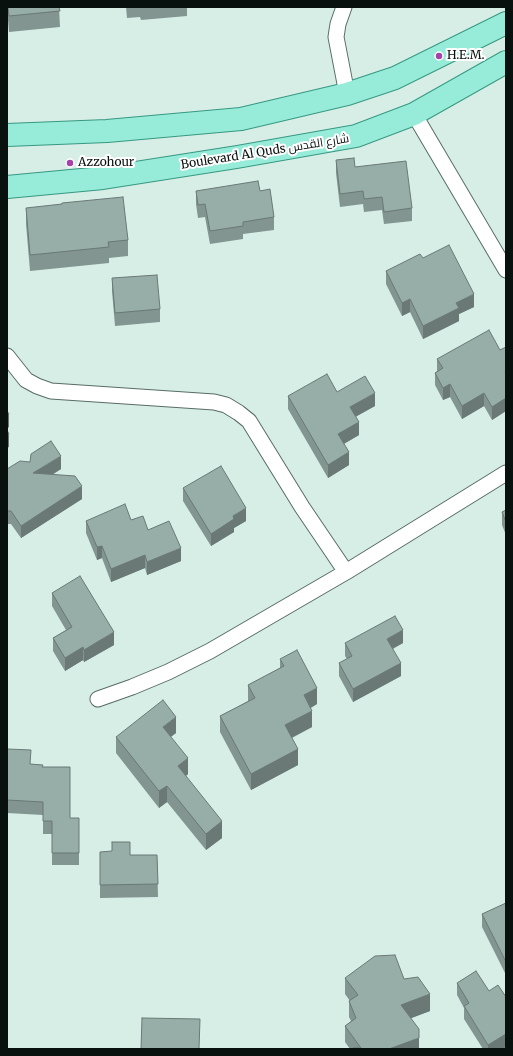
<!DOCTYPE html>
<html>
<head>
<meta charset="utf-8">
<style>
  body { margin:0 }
  #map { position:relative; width:513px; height:1056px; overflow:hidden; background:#d7eee7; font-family:Merriweather,serif }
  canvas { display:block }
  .frame { position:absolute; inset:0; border:8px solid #09110f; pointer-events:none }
</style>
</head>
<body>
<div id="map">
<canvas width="513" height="1056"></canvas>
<div class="frame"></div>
</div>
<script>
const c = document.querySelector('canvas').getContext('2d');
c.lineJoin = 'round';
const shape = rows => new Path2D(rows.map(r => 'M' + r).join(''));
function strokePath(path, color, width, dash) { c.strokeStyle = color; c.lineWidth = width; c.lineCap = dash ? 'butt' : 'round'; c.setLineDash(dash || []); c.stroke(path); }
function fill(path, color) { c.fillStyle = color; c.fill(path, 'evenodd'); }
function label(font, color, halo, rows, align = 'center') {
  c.font = font + ' Merriweather,Cairo,serif'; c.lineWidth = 4; c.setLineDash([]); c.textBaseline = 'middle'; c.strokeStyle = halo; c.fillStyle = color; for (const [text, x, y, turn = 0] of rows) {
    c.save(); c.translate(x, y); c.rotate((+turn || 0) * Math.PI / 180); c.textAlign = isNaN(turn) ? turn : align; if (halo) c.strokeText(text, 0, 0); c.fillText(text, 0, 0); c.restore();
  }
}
const street = shape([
  [344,7,338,24,336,37,347,94],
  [414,114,506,270],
  [7,356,26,380,37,386,51,391,214,402,226,405,239,413,249,421,302,507,346,572],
  [98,699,132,687,168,672,210,651,346,572,506,473]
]);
const primary = shape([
  [7,135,107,131,241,119,347,94,395,78,506,23],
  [7,187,103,178,237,157,356,136,414,114,506,62]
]);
const wall = shape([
  [7,7,59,7,60,27,9,32],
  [126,7,187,7,187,16,141,20,140,17,127,18],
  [336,160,355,167,412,208,412,221,384,224,382,210,364,212,363,204,340,207,336,173],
  [196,191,260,191,274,217,274,230,243,234,243,239,210,244,205,217,198,218,196,204],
  [26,208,128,240,128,256,109,258,109,263,30,271,26,224],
  [423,258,474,307,459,314,459,321,423,339,410,312,402,316,386,284,386,271],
  [112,278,160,309,160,322,115,326,112,291],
  [506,347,506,411,492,420,484,406,462,419,450,397,443,400,435,385,435,373,437,371,437,359,500,350],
  [337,392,375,406,356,416,359,435,344,444,349,465,328,478,288,409,288,396],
  [7,469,61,469,52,475,82,499,21,538,11,524,7,524],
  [183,488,246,521,234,528,234,532,211,546,183,501],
  [506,510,506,535,502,525,502,512],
  [131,520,148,530,181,561,147,575,145,568,111,582,102,558,97,560,86,533,86,521],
  [52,593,114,645,84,662,83,660,65,671,53,651,53,638,66,630,52,606],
  [345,643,403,643,393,649,401,676,353,702,339,676,339,663,347,659,345,656],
  [280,659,317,704,311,708,312,727,292,738,298,765,251,790,220,732,220,716,248,701,248,685,280,668],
  [176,733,170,737,188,774,186,776,222,838,206,850,167,802,159,808,116,753,116,737],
  [7,749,31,764,43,767,70,818,79,818,79,865,52,865,52,834,43,834,43,815,7,813],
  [100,852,130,855,157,855,158,897,100,898],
  [506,903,506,975,482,927,482,914],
  [345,978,404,979,430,1011,411,1018,419,1049,350,1049,345,1042,345,1026,351,1021,349,1017,349,1001,350,1001,345,994],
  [457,983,489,991,506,997,506,1047,502,1049,483,1049,464,1019,464,1008,457,995]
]);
const shadedWall = shape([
  [474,294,474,307,459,314,459,321,423,339,423,326,456,303],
  [410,299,410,312,402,316,402,303],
  [450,384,450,397,443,400,443,388],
  [375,393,375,406,350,420,350,407],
  [484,393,484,406,462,419,462,406],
  [506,398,506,411,492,420,492,407],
  [9,414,9,427,7,429,7,416],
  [359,422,359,435,338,447,338,434],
  [9,434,9,447,7,448,7,435],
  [349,452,349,465,328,478,328,465],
  [61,456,61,469,33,486,33,473],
  [82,486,82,499,21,538,21,526],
  [246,508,246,521,234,528,234,532,211,546,211,534,233,516],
  [102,546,102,558,97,560,97,547],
  [181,548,181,561,147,575,147,562],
  [145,555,145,568,111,582,111,569],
  [403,630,403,643,387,651,387,639],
  [114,632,114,645,84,662,84,650],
  [83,647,83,660,65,671,65,658],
  [401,663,401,676,353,702,353,689],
  [317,688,317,704,304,711,304,695],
  [312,711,312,727,285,741,285,725],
  [176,717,176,733,163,743,163,727],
  [298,749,298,765,251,790,251,774],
  [188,758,188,774,178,782,178,766],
  [167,786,167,802,159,808,159,791],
  [222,821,222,838,206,850,206,834],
  [430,994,430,1011,401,1022,401,1005],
  [506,1034,506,1047,502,1049,488,1049,488,1045],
  [419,1038,419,1049,389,1049]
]);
const building = shape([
  [8,7,59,7,60,11,9,16,8,7],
  [354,158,355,167,406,161,412,208,384,212,382,197,364,199,363,191,340,194,336,160,354,158],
  [258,181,260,191,270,189,274,217,243,222,243,226,210,231,205,204,198,205,196,191,258,181],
  [123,197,128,240,108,242,109,247,30,255,26,208,62,204,62,203,123,197],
  [449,245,474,294,456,303,459,308,423,326,410,299,402,303,386,271,420,254,423,258,449,245],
  [157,275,160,309,115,313,112,278,157,275],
  [489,330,500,350,506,347,506,371,505,372,506,374,506,398,492,407,484,393,462,406,450,384,443,388,435,373,443,368,437,359,489,330],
  [327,374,337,392,365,376,375,393,350,407,359,422,338,434,349,452,328,465,288,396,327,374],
  [7,411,9,414,7,416,7,411],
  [7,430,9,434,7,435,7,430],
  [51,441,61,456,33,473,75,476,82,486,21,526,11,511,7,511,7,469,20,461,30,462,31,454,51,441],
  [221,466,246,508,233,516,234,519,211,534,183,488,221,466],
  [125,504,131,520,143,516,148,530,169,521,181,548,147,562,145,555,111,569,102,546,97,547,86,521,125,504],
  [506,510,506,522,502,512,506,510],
  [80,576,114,632,84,650,83,647,65,658,53,638,72,627,52,593,80,576],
  [395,616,403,630,387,639,401,663,353,689,339,663,352,656,345,643,395,616],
  [297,650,317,688,304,695,312,711,285,725,298,749,251,774,220,716,255,698,248,685,284,666,280,659,297,650],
  [163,700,176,717,163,727,188,758,178,766,222,821,206,834,167,786,159,791,116,737,163,700],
  [7,749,31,750,30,764,43,765,42,767,70,767,70,818,79,818,79,853,52,853,52,821,43,821,43,802,7,800,7,749],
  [112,842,130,842,130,855,157,855,158,884,100,885,100,852,112,851,112,842],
  [506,903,506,962,482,914,506,903],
  [395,955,404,979,418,977,430,994,401,1005,419,1029,419,1038,389,1049,354,1049,353,1048,361,1048,345,1026,356,1018,349,1001,358,995,345,978,375,956,395,955],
  [476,971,489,991,498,985,506,997,506,1034,488,1045,464,1006,469,1003,457,983,476,971],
  [142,1018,200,1019,199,1049,141,1049,142,1018]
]);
const markers = [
  [439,56,4,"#a442a9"],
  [70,163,4,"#a442a9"]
];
const poiNames = [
  ["H.E.M.",447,56],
  ["Azzohour",78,163]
];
const streetNames = [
  ["Boulevard Al Quds شارع القدس",265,152,-9]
];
strokePath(street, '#586c66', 17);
strokePath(primary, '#379882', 24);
strokePath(street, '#fff', 15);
strokePath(primary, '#96ecd9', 22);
fill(wall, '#829590');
fill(shadedWall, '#6a7975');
fill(building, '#97ada7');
strokePath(building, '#6a7975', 1);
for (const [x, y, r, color] of markers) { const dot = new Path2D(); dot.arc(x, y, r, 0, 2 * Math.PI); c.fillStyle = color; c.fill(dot); strokePath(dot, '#fff', 1.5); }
label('12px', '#09110f', '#fff', poiNames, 'left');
label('12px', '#09110f', '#fff', streetNames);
</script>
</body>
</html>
